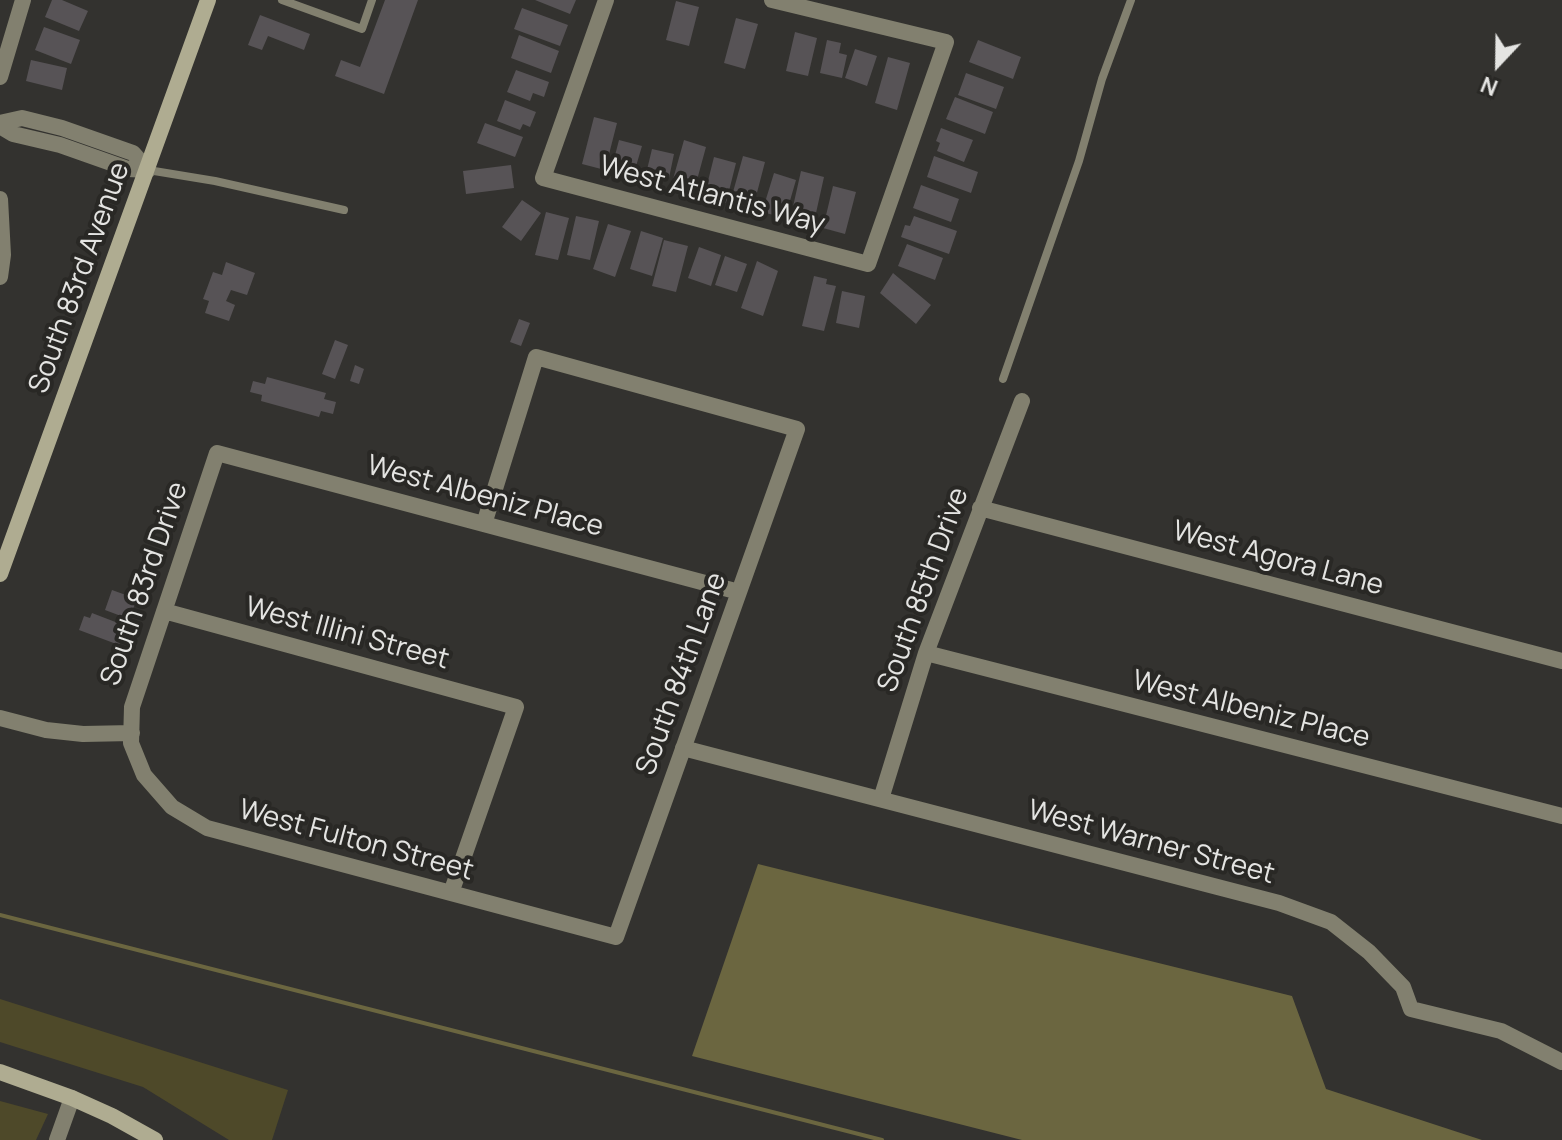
<!DOCTYPE html>
<html>
<head>
<meta charset="utf-8">
<style>
  body { margin:0 }
  #map { position:relative; width:1562px; height:1140px; overflow:hidden; background:#33322f; font-family:Manrope,sans-serif }
  canvas { display:block }
  .north { position:absolute; left:1458px; top:24px; width:80px; height:80px; -webkit-text-stroke:6px #292825; paint-order:stroke; rotate:202deg; font-size:22px; font-weight:700; line-height:32px; text-align:center; color:#e4e4e2 }
  .north::after { content:''; display:block; margin:auto; width:28px; height:36px; background:#e4e4e2; clip-path:polygon(50% 0,100% 100%,50% 72%,0 100%) }
</style>
</head>
<body>
<div id="map">
<canvas width="1562" height="1140"></canvas>
<div class="north">N</div>
</div>
<script>
const c = document.querySelector('canvas').getContext('2d');
c.lineJoin = 'round';
function fill(path, color) { c.fillStyle = color; c.fill(path, 'evenodd'); }
const shape = rows => new Path2D(rows.map(r => 'M' + r).join(''));
function strokePath(path, color, width, dash) { c.strokeStyle = color; c.lineWidth = width; c.lineCap = dash ? 'butt' : 'round'; c.setLineDash(dash || []); c.stroke(path); }
function label(font, color, halo, rows, align = 'center') {
  c.font = font + ' Manrope,sans-serif'; c.lineWidth = 8; c.setLineDash([]); c.textBaseline = 'middle'; c.strokeStyle = halo; c.fillStyle = color; for (const [text, x, y, turn = 0] of rows) {
    c.save(); c.translate(x, y); c.rotate((+turn || 0) * Math.PI / 180); c.textAlign = isNaN(turn) ? turn : align; if (halo) c.strokeText(text, 0, 0); c.fillText(text, 0, 0); c.restore();
  }
}
const green = shape([
  [0,999,288,1090,272,1140,229,1140,143,1087,0,1042],
  [0,1101,48,1114,36,1140,0,1140]
]);
const water = shape([
  [758,864,1292,996,1326,1089,1482,1140,1022,1140,692,1056]
]);
const stream = shape([
  [0,915,882,1140]
]);
const building = shape([
  [52,0,62,0,88,11,79,31,45,17],
  [385,0,418,0,384,94,335,76,341,60,360,67],
  [535,0,576,0,570,14],
  [676,1,699,7,689,46,666,40],
  [522,8,568,25,560,46,514,29],
  [260,15,310,34,304,50,268,36,262,50,248,45],
  [736,18,758,24,745,69,724,63],
  [44,27,80,40,71,64,35,50],
  [795,32,817,38,808,76,786,71],
  [519,35,559,51,551,73,511,58],
  [827,40,841,43,839,53,847,55,842,78,820,73],
  [978,40,1021,57,1013,79,969,62],
  [855,49,877,56,867,86,845,78],
  [888,57,910,63,897,110,875,103],
  [31,60,67,68,62,90,26,81],
  [516,70,549,82,544,97,533,93,530,101,507,92],
  [966,73,1004,87,996,109,958,95],
  [955,97,993,112,985,134,946,119],
  [505,100,536,112,530,127,523,124,520,130,497,121],
  [594,117,617,123,605,170,582,164],
  [485,123,523,137,515,157,477,143],
  [941,128,973,140,964,162,937,151,940,143,936,141],
  [619,140,642,146,634,173,612,167],
  [684,140,706,147,694,191,684,189,682,193,670,190],
  [652,149,674,154,669,178,660,176,659,181,645,178],
  [743,156,765,162,753,208,730,203],
  [934,156,978,172,971,193,927,177],
  [714,157,736,163,726,203,704,197],
  [511,165,514,188,466,194,463,171],
  [801,171,824,177,814,222,790,220],
  [774,173,796,180,785,218,762,212],
  [921,185,959,199,951,222,913,208],
  [833,186,856,192,845,234,823,228],
  [522,200,541,213,521,241,502,227],
  [546,212,569,218,558,260,535,255],
  [576,216,599,221,590,260,567,255],
  [914,216,957,231,949,254,901,237,905,225,910,226],
  [608,224,631,231,615,277,593,269],
  [641,231,663,238,652,276,630,269],
  [664,240,688,246,676,292,652,286],
  [907,244,943,258,935,280,898,266],
  [699,247,721,255,711,286,688,278],
  [725,256,747,264,737,292,715,285],
  [757,261,778,271,763,316,741,308],
  [226,262,255,273,247,295,231,290,226,301,235,305,229,321,205,313,209,301,203,299,213,272,222,275],
  [893,273,931,305,916,324,880,293],
  [814,276,827,279,826,284,836,286,824,331,802,326],
  [842,291,865,296,859,328,836,323],
  [519,319,530,323,521,346,510,342],
  [335,340,348,345,335,379,322,374],
  [355,365,364,369,359,384,350,381],
  [267,377,326,393,324,399,336,402,333,414,321,411,319,417,261,401,262,395,250,392,253,381,265,384],
  [112,590,137,599,129,619,105,610],
  [92,613,131,628,129,634,124,632,119,645,79,630,84,616,90,618]
]);
const lane = shape([
  [282,0,362,29,372,0],
  [148,170,215,181,344,210],
  [1003,379,1079,161,1102,79,1131,0]
]);
const street = shape([
  [606,0,543,178,868,264,946,42,772,0],
  [0,77,23,0],
  [0,123,22,118,62,128,133,153,148,170],
  [0,126,13,134,60,145,128,169,148,170],
  [0,199,3,255,0,277],
  [980,508,1562,661],
  [484,524,536,357,797,429,739,592,616,937,207,828,172,807,144,775,131,743,132,707,217,453,739,592],
  [164,611,516,707,451,893],
  [926,653,1562,816],
  [0,718,46,730,83,734,132,733],
  [683,748,1279,903,1331,922,1369,952,1403,987,1411,1009,1501,1031,1562,1062],
  [881,799,926,653,1022,401],
  [57,1140,72,1098]
]);
const secondary = shape([
  [0,574,208,0],
  [0,1072,72,1098,112,1116,155,1140]
]);
const streetNames = [
  ["West Atlantis Way",712,196,15],
  ["South 83rd Avenue",80,278,-70],
  ["West Albeniz Place",485,497,15],
  ["West Agora Lane",1278,559,15],
  ["South 83rd Drive",145,584,-71],
  ["South 85th Drive",924,590,-70],
  ["West Illini Street",347,634,15],
  ["South 84th Lane",682,674,-70],
  ["West Albeniz Place",1251,710,14],
  ["West Fulton Street",356,841,15],
  ["West Warner Street",1151,843,15]
];
fill(green, '#4e4929');
fill(water, '#6b6640');
strokePath(stream, '#6b6640', 4);
fill(building, '#575356');
strokePath(lane, '#82806f', 8);
strokePath(street, '#82806f', 16);
strokePath(secondary, '#afac91', 16);
label('28px', '#e4e4e2', '#292825', streetNames);
</script>
</body>
</html>
